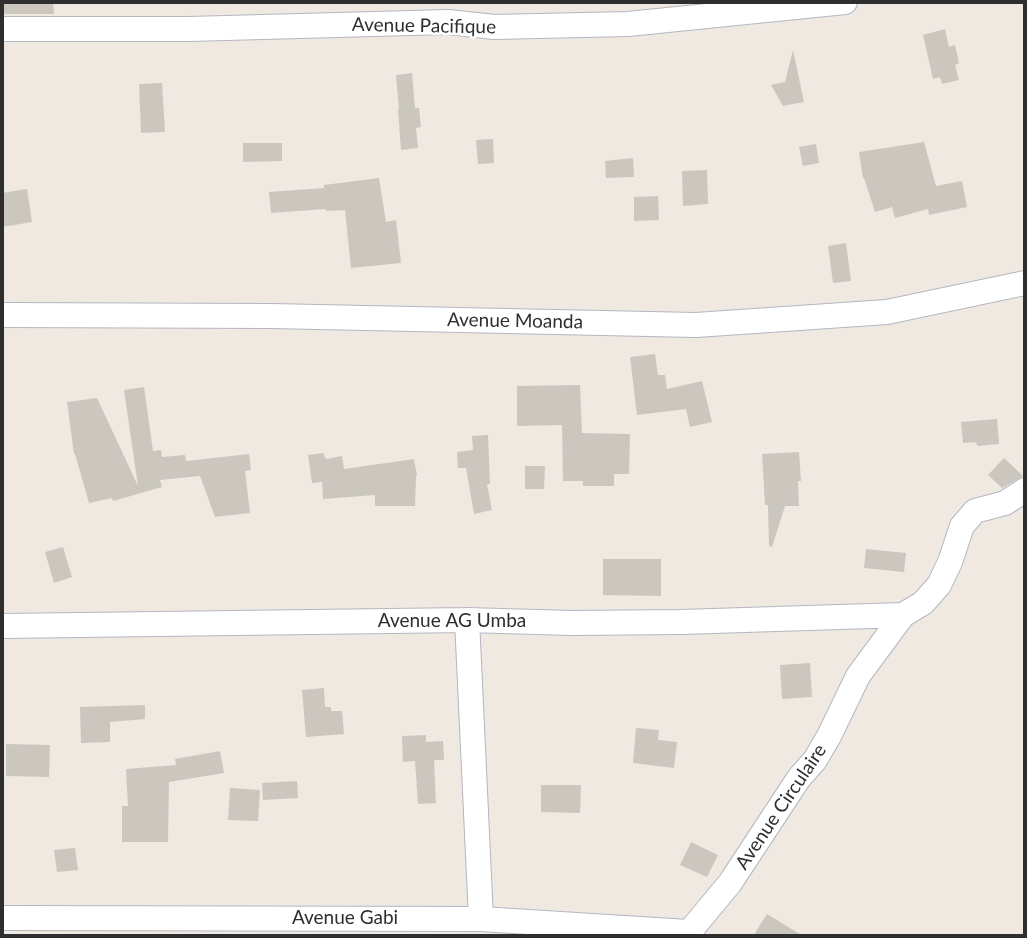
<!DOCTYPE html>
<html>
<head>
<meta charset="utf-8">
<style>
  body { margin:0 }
  #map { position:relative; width:1027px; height:938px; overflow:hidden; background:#efe9e1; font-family:Lato,sans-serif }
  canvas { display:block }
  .frame { position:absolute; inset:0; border:4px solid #2e2e2e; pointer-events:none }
</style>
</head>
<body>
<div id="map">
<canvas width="1027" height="938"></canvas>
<div class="frame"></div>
</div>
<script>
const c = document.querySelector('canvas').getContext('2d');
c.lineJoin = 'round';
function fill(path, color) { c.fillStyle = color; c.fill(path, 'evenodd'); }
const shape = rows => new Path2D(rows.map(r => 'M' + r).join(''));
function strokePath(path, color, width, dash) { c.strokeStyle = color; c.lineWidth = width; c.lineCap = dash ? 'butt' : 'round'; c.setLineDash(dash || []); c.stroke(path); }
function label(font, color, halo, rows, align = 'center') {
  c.font = font + ' Lato,sans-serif'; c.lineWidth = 5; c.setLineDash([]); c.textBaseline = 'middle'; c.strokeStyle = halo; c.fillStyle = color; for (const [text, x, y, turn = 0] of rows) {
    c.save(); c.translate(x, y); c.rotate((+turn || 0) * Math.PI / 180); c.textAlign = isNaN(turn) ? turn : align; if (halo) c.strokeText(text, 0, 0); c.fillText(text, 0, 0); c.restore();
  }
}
const building = shape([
  [2,2,53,2,54,14,2,14],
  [945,29,949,47,955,45,959,63,955,65,959,80,942,84,940,77,933,79,923,35],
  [793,50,804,102,783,106,771,85,785,82],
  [412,73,415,108,419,108,421,127,416,128,418,148,401,150,398,109,399,109,396,75],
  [162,83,165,132,141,133,139,84],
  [493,139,494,163,478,164,476,140],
  [924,142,936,186,962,181,967,207,929,215,928,209,895,218,892,207,875,212,864,178,863,178,859,152],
  [243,143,282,143,282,161,243,162],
  [816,144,819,163,803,166,799,147],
  [633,158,634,177,606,178,605,161],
  [707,170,708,204,683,206,682,171],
  [379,178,386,222,396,220,401,263,351,268,345,210,326,211,326,209,271,213,269,192,324,188,324,185],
  [27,189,32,222,2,227,2,193],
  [658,196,659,220,634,221,634,197],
  [846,243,851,281,833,283,828,246],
  [655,354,658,375,665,375,667,389,702,381,712,422,690,427,686,409,637,415,630,357],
  [580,385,582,433,630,434,629,474,614,474,614,486,583,486,583,481,563,481,562,425,517,426,517,386],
  [144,387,153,451,161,450,162,457,185,455,186,461,249,454,251,470,245,471,250,513,215,517,200,476,160,480,162,487,113,501,112,498,89,503,75,454,74,454,67,402,97,398,138,486,124,390],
  [997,419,999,444,978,446,975,442,963,443,961,422],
  [488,435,490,484,487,484,492,510,474,514,466,468,458,468,457,452,473,450,472,436],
  [799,452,801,481,798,481,799,506,785,506,772,547,769,546,768,505,765,505,762,454],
  [323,453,326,459,342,456,344,469,414,459,417,476,416,476,415,506,375,506,375,495,323,499,322,482,312,483,308,455],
  [1004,458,1023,476,1002,488,988,475],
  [525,466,545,466,544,489,525,489],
  [63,547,72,577,54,583,45,552],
  [866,549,906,553,904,572,864,568],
  [603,559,661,559,661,596,603,595],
  [810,663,812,697,782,699,780,665],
  [324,688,325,707,331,707,331,711,342,711,344,734,306,737,302,690],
  [145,705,145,719,110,722,110,742,81,743,80,707],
  [636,728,659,730,658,740,677,742,674,768,633,763],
  [426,735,426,742,443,741,444,760,434,760,436,803,418,804,415,761,403,762,402,736],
  [6,744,50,745,49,777,6,776],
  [220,751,224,773,169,782,168,842,122,842,122,806,128,806,126,769,176,765,175,759],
  [297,781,298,798,263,800,262,783],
  [541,785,581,785,580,813,541,812],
  [230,788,260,790,258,821,228,820],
  [691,842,718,855,707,877,680,865],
  [75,848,78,870,57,872,54,850],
  [767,914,803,936,753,936]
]);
const minor = shape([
  [2,29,189,29,448,22,494,27,628,24,845,2],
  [2,315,271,316,696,325,887,312,1025,283],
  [467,620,481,919],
  [2,626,467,620,572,623,681,622,903,615],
  [2,918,481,919,688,932],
  [686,936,730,883,799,778,815,760,829,736,858,676,903,615,923,603,939,585,950,562,962,526,975,511,1005,503,1025,490]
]);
const streetNames = [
  ["Avenue Pacifique",424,26,1],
  ["Avenue Moanda",515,321,1],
  ["Avenue AG Umba",452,621],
  ["Avenue Circulaire",781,807,-56],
  ["Avenue Gabi",345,918]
];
fill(building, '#cbc7bf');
strokePath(minor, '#b4b7c1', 26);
strokePath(minor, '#fff', 24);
label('19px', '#2e2e2e', '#fff', streetNames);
</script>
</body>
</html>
